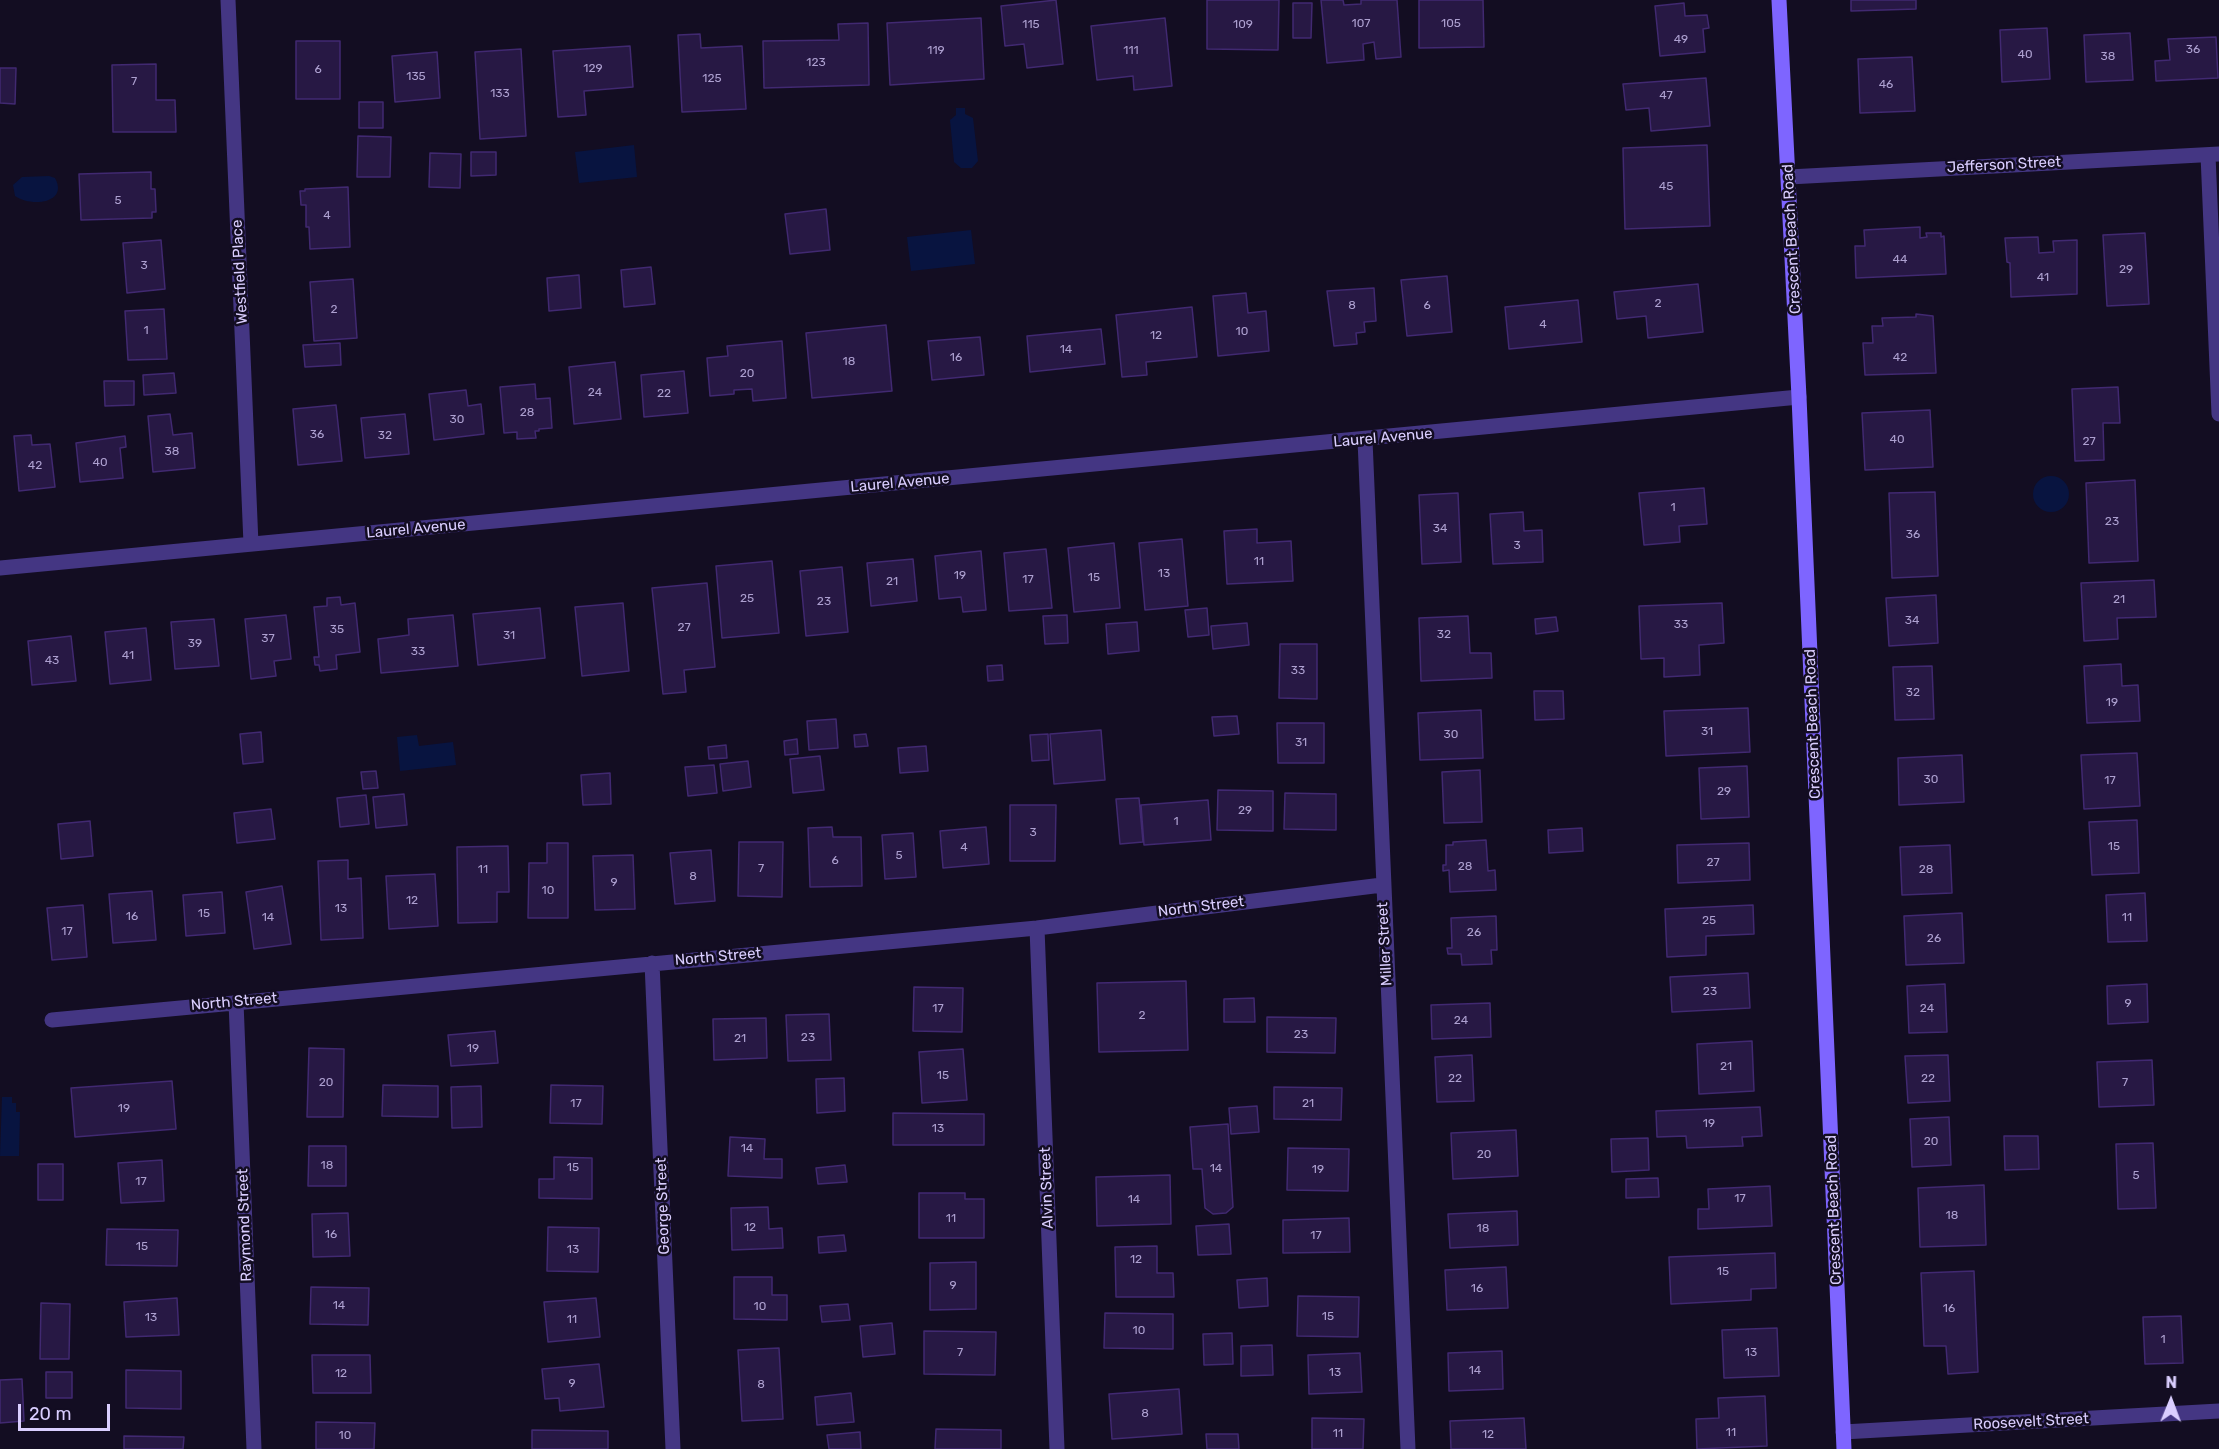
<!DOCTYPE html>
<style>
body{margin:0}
#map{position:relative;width:2219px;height:1449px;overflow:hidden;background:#130d22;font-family:Rubik,sans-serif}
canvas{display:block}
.north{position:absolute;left:2141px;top:1371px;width:60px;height:60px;-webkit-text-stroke:4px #130d22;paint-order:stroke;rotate:1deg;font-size:16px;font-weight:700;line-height:24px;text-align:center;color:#daceff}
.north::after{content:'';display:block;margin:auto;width:21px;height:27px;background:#daceff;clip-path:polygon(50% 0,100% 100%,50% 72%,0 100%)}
.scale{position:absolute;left:18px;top:1404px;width:92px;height:27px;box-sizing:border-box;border:3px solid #daceff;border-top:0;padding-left:8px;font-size:18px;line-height:21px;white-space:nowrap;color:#daceff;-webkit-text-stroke:4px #130d22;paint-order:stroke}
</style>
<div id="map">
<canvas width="2219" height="1449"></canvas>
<div class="north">N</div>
<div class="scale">20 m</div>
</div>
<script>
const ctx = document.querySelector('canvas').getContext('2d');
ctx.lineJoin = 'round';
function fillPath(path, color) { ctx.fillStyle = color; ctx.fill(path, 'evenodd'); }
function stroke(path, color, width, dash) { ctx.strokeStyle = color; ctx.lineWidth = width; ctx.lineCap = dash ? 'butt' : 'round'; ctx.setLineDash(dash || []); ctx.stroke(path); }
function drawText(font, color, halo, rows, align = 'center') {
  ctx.font = font + ' Rubik,sans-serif'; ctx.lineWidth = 5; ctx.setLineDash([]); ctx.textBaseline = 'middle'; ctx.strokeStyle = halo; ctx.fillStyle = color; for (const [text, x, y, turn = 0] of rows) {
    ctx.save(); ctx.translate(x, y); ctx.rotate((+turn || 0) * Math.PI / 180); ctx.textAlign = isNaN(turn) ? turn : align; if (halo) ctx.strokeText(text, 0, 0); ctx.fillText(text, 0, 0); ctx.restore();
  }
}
fillPath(new Path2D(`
 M956,108H965V114L973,118L978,161L972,168H961L954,162L950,120L956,115Z
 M634,145L637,177L579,183L575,152Z
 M49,176L55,178C69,204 30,207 15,196L13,185L22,177Z
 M971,230L975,264L911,271L907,237Z
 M2033 494a18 18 0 1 1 36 0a18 18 0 1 1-36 0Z
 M417,735L419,746L453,742L456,765L400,771L397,737Z
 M2,1097H12V1103H16V1112H20L19,1156H0Z`), '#081440');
const building = new Path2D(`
 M1056,0L1063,64L1027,68L1024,44L1005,46L1001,6Z
 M1207,0H1279L1278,50L1207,49Z
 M1321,0H1343L1344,5L1361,4V0H1397L1401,57L1376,59L1374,42L1363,44L1364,60L1327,63Z
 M1419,0H1483L1484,47L1419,48Z
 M1851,0H1916V9L1851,11Z
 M1293,3H1312L1311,38H1293Z
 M1684,3L1685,16L1707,15L1709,28L1703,29L1705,52L1660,56L1655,6Z
 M981,18L984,79L890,85L887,23Z
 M1165,18L1172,86L1134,90L1133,76L1097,80L1091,26Z
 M868,23L869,85L764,88L763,41L839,40L838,24Z
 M2047,28L2050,79L2002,82L2000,30Z
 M2130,33L2133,80L2086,82L2084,35Z
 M700,34L701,48L742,46L746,109L682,112L678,35Z
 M2216,37L2218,78L2156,81L2155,61L2170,60L2168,39Z
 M296,41H340V99H296Z
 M630,46L633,87L584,91L586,115L558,117L553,51Z
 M521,49L526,136L480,139L475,52Z
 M437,52L440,98L395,102L392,56Z
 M1912,57L1915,111L1860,113L1858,59Z
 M156,64V100H175L176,132H113L112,65Z
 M0,68H16L15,104L0,103Z
 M1706,78L1710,126L1651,131L1649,108L1626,110L1623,84Z
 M359,102H383V128H359Z
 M358,136L391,137L390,177H357Z
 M1707,145L1710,226L1625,229L1623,148Z
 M471,152H496V175L471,176Z
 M430,153L461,154L460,188L429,187Z
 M151,172V189H155L156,212H152V218L81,220L79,174Z
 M348,187L350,247L310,249L309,227H306V205H301L300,191H305V189Z
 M826,209L830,250L790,254L785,214Z
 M1920,227V238L1927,237L1926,233H1941V237L1944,236L1946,274L1856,278L1855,246H1865L1864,230Z
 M2145,233L2149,304L2107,306L2103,235Z
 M2038,237L2039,253L2054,252L2053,241L2077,240V294L2011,297L2010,263L2007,262L2005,238Z
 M161,240L165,289L127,293L123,243Z
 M651,267L655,304L624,307L621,270Z
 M579,275L581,308L549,311L547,278Z
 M1447,276L1452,332L1407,336L1401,280Z
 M353,279L357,338L314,341L310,282Z
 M1698,284L1703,332L1648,338L1646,316L1617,319L1614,292Z
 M1374,288L1376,321L1364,322L1365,332L1356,333L1357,344L1334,346L1327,291Z
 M1246,293L1248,313L1266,311L1269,351L1218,356L1213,296Z
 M1578,300L1582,342L1509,349L1505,307Z
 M1192,307L1197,357L1146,362L1147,375L1122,377L1116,315Z
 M164,309L167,359L128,360L125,311Z
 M1916,314L1933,316L1936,373L1865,375L1863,343H1873L1872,326H1883L1882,318L1916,317Z
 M886,325L892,391L812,398L806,333Z
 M1101,329L1105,364L1030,372L1027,336Z
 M980,337L984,375L932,380L928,341Z
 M782,341L786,398L753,401L752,389L734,390V394L710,396L707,358L728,356L727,346Z
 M340,343L341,365L305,367L303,345Z
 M615,362L621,419L574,424L569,367Z
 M684,371L688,413L644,417L641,375Z
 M174,373L176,393L144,395L143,375Z
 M104,381H134V405L105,406Z
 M535,384L536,399L550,398L552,428L539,429V431H535L536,438L517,439V432L504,433L500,387Z
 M2118,387L2120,423H2103L2104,460L2075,461L2072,389Z
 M466,390L468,406L481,404L484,434L434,440L429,394Z
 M336,405L342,461L298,465L293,409Z
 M1930,410L1933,467L1865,470L1862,413Z
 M170,414L173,435L192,433L195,468L153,472L148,416Z
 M405,414L409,454L365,458L361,418Z
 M31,435L32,445L50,444L55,487L19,491L14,436Z
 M125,436L126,447L120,448L123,478L80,482L76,443Z
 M2135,480L2138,561L2089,563L2086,483Z
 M1704,488L1707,524L1679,526L1680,542L1644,545L1639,493Z
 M1935,492L1938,576L1892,578L1889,493Z
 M1458,493L1461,562L1422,564L1419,495Z
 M1523,512L1524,531L1542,530L1543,562L1493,564L1490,514Z
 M1257,529V543L1291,541L1293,581L1227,584L1224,531Z
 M1182,539L1188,606L1145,610L1139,543Z
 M1114,543L1120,608L1074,612L1068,548Z
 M1046,549L1052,608L1009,611L1004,553Z
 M981,551L986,610L963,612L961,597L939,599L935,556Z
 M913,559L917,601L871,606L867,563Z
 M772,561L779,633L722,638L716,566Z
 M842,567L848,632L806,636L800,571Z
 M2154,580L2156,617L2117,618L2118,639L2084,641L2081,583Z
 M707,583L715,667L684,670L686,692L663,694L652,588Z
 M1936,595L1938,643L1889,646L1886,598Z
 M340,597L341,605L355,603L360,652L336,655L337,669L320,671L319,665H315L314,657H319L314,607L327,606V598Z
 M623,603L629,671L582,676L575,607Z
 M1722,603L1724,643L1699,645L1700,675L1664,677V658L1641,659L1639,606Z
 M540,608L545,658L478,665L473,614Z
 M1207,608L1209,635L1188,637L1185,610Z
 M286,615L291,659L274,661L276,676L251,679L245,619Z
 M453,615L458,666L381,673L378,639L409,635L408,619Z
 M1067,615L1068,643L1045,644L1043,616Z
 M1468,616L1470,653H1491L1492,678L1421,681L1419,618Z
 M1556,617L1558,631L1536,634L1535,619Z
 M214,619L219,666L175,669L171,622Z
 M1137,622L1139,651L1108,654L1106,624Z
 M1247,623L1249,645L1213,649L1211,626Z
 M146,628L151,680L110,684L105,632Z
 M71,636L76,681L32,685L28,641Z
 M1280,644H1317V699L1279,698Z
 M2121,664L2122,686L2138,685L2140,721L2087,723L2084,666Z
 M1002,665L1003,680L988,681L987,666Z
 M1932,666L1934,719L1895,720L1893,667Z
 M1534,691H1563L1564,719L1535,720Z
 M1748,708L1750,752L1666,756L1664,711Z
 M1481,710L1483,758L1420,760L1418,713Z
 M1237,716L1239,734L1214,736L1212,717Z
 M836,719L838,748L809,750L807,721Z
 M1277,723H1324V763H1278Z
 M1101,730L1105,780L1054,784L1050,734Z
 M261,732L263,762L243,764L240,734Z
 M866,734L868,746L855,747L854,735Z
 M1048,734L1049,760L1032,761L1030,735Z
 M797,739L798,754L785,755L784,741Z
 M726,745L727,758L709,759L708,747Z
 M926,746L928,771L900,773L898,748Z
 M2137,753L2140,806L2084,809L2081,755Z
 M1962,755L1964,802L1899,805L1898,758Z
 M820,756L824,790L793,793L790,759Z
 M748,761L751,787L723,791L720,764Z
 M714,765L717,793L688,796L685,767Z
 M1747,766L1749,817L1701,819L1699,768Z
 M1480,770L1482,822L1444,823L1442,772Z
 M376,771L378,788L363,789L361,772Z
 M610,773L611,804L583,805L581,775Z
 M1218,790L1273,791V831L1217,830Z
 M1285,793L1336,794V830L1284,829Z
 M404,794L407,825L376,828L373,797Z
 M366,795L369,824L340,827L337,798Z
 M1139,798L1143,842L1120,844L1116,799Z
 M1208,800L1211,840L1144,845L1141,805Z
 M1010,805H1056L1055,861H1010Z
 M271,809L275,839L237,843L234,813Z
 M2137,820L2139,873L2092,875L2089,822Z
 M90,821L93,856L61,859L58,824Z
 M832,827L833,837H861L862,886L810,887L808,828Z
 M986,827L989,864L943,868L940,831Z
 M1582,828L1583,851L1549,853L1548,830Z
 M913,833L916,877L885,879L882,835Z
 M1486,840L1488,871L1495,870L1496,890L1450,892L1449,870L1443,871V865H1446V845H1453V842Z
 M739,842H783L782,897L738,896Z
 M547,843H568V918H528L529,863H547Z
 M1749,843L1750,880L1678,883L1677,845Z
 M1950,845L1952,893L1902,895L1900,847Z
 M508,846L509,892H497V922L458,923L457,847Z
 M711,850L715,901L675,904L670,853Z
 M633,855L635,909L595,910L593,856Z
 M348,860V879L361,878L363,938L321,940L318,861Z
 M435,874L438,926L389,929L386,876Z
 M282,886L291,944L254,949L246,892Z
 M152,891L156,940L113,943L109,894Z
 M222,892L225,933L186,936L183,895Z
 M2145,893L2147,941L2108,942L2106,895Z
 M83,905L87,957L52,960L47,908Z
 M1753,905L1754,934L1706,936V955L1667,957L1665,909Z
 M1962,913L1964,963L1906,965L1904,916Z
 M1496,916L1497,950H1491L1492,964L1462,965L1461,954H1448L1447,948H1452L1451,918Z
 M1748,973L1750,1008L1672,1012L1670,977Z
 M1186,981L1188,1050L1099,1052L1097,983Z
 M1945,984L1947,1032L1909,1033L1907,986Z
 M2147,984L2148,1022L2108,1024L2107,986Z
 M914,987L963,988L962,1032L913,1031Z
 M1254,998L1255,1022H1224V999Z
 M1490,1003L1491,1037L1432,1039L1431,1005Z
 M829,1014L831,1060L788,1061L786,1015Z
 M1267,1017L1336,1018L1335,1053L1267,1052Z
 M766,1018L767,1058L714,1060L713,1019Z
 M495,1031L498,1063L451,1066L448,1035Z
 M1752,1041L1754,1091L1699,1094L1697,1044Z
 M309,1048L344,1049L343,1117H307Z
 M963,1049L967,1100L922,1103L919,1052Z
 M1472,1055L1474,1101L1437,1102L1435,1057Z
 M1948,1055L1950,1101L1908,1103L1905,1056Z
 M2152,1060L2154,1105L2099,1107L2097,1062Z
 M844,1078L845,1111L817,1113L816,1079Z
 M172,1081L176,1129L75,1137L71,1088Z
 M383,1085L438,1086V1117L382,1116Z
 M551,1085L603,1086L602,1124L550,1123Z
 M481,1086L482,1127L452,1128L451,1087Z
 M1274,1087L1342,1088L1341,1120L1274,1119Z
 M1257,1106L1259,1132L1231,1134L1229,1108Z
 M1760,1107L1762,1136L1742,1137L1743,1146L1687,1148L1686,1136L1657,1137L1656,1111Z
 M893,1113L984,1114V1145H893Z
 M1949,1117L1951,1165L1912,1167L1910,1119Z
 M1228,1124L1233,1207L1226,1213L1213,1214L1205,1208L1202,1169H1193L1190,1127Z
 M1516,1130L1518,1176L1453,1179L1451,1133Z
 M2004,1136H2038L2039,1169L2005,1170Z
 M730,1137L765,1139L764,1159H782V1178L728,1176Z
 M1648,1138L1649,1170L1612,1172L1611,1139Z
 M2153,1143L2156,1208L2118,1209L2116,1144Z
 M309,1146H346V1186H308Z
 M1288,1148L1349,1149L1348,1191L1287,1190Z
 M554,1157L592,1158V1199L539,1198V1179H554Z
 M162,1160L164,1201L121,1203L118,1163Z
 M38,1164H63V1200H38Z
 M845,1165L847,1182L818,1184L816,1168Z
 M1170,1175L1171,1224L1097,1226L1096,1177Z
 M1658,1178L1659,1197L1626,1198V1179Z
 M1984,1185L1986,1245L1920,1247L1918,1188Z
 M1770,1186L1772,1226L1698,1229V1209H1709L1708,1189Z
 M919,1193H965V1199H984V1238H919Z
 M768,1207L769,1229L782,1228L783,1248L732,1250L731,1208Z
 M1517,1211L1518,1245L1450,1248L1448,1214Z
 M348,1213L350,1256L313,1257L312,1214Z
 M1349,1218L1350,1252L1283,1253V1220Z
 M1229,1224L1231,1254L1198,1255L1196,1226Z
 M548,1227L599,1228L598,1272L547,1271Z
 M107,1229L178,1230L177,1266L106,1265Z
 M844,1235L846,1251L819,1253L818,1237Z
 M1157,1246V1273H1173L1174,1297H1116L1115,1247Z
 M1775,1253L1776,1288L1751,1289V1300L1671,1304L1669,1257Z
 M976,1262V1309L930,1310V1263Z
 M1506,1267L1508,1308L1447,1310L1445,1270Z
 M1974,1271L1978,1372L1948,1374L1946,1346H1924L1921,1273Z
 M734,1277H772V1295H787V1320L734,1319Z
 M1267,1278L1268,1306L1239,1308L1237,1280Z
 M311,1287L369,1288L368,1325L310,1324Z
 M1298,1296L1359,1297L1358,1337L1297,1336Z
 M177,1298L179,1335L126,1337L124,1302Z
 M596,1298L600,1337L548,1342L544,1302Z
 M41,1303L70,1304L69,1359H40Z
 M848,1304L850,1320L822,1322L820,1306Z
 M1105,1313L1173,1314V1349L1104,1348Z
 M2181,1316L2183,1363L2145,1364L2143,1317Z
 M892,1323L895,1354L863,1357L860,1326Z
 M1777,1328L1779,1376L1724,1378L1722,1330Z
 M924,1331L996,1332L995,1375L924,1374Z
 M1232,1333L1233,1364L1204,1365L1203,1334Z
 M1272,1345L1273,1375L1241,1376V1346Z
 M779,1348L783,1419L742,1421L738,1350Z
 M1502,1351L1503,1389L1449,1391L1448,1353Z
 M1360,1353L1362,1392L1309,1394L1308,1355Z
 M312,1355H370L371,1393H313Z
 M599,1364L604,1407L560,1411L559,1398L545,1399L542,1369Z
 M126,1370L181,1371V1409L126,1408Z
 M46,1372H72V1398H46Z
 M22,1379L24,1421L0,1423V1380Z
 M1179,1389L1182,1434L1112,1439L1109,1394Z
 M851,1393L854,1422L817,1425L815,1397Z
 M1765,1396L1767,1446L1697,1449L1696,1419L1719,1418L1718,1398Z
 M1312,1418L1364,1419L1363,1449H1312Z
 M1524,1418L1526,1449H1451L1450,1421Z
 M316,1422L375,1423L374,1449H316Z
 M936,1429L1001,1430V1449H935Z
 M532,1430L608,1431V1449H532Z
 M860,1432L861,1449H829L827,1435Z
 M1206,1434H1238L1239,1449H1207Z
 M124,1436L184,1437L183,1449H124Z`);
fillPath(building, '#271844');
stroke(building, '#412971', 1.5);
stroke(new Path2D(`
 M228,0L251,544
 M2208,155L2219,414
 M1789,177L2219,154
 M1365,440L1408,1449
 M0,568L1799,397
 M1037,928L1057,1449
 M652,963L673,1449
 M236,1002L254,1449
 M52,1020L1037,928L1382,885
 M1843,1432L2219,1411`), '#443683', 15);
stroke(new Path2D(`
 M1779,0L1799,397L1844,1449`), '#7e65ff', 15);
drawText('12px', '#ada0d0', null, [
 ["107",1361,24],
 ["105",1451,24],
 ["115",1031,25],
 ["109",1243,25],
 ["49",1681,40],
 ["36",2193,50],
 ["119",936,51],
 ["111",1131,51],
 ["40",2025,55],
 ["38",2108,57],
 ["123",816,63],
 ["129",593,69],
 ["6",318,70],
 ["135",416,77],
 ["125",712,79],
 ["7",134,82],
 ["46",1886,85],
 ["133",500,94],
 ["47",1666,96],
 ["45",1666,187],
 ["5",118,201],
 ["4",327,216],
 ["44",1900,260],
 ["3",144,266],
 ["29",2126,270],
 ["41",2043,278],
 ["2",1658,304],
 ["8",1352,306],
 ["6",1427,306],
 ["2",334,310],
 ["4",1543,325],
 ["1",146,331],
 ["10",1242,332],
 ["12",1156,336],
 ["14",1066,350],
 ["16",956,358],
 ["42",1900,358],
 ["18",849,362],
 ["20",747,374],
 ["24",595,393],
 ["22",664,394],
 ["28",527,413],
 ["30",457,420],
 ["36",317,435],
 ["32",385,436],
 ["40",1897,440],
 ["27",2089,442],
 ["38",172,452],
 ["40",100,463],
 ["42",35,466],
 ["1",1673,508],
 ["23",2112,522],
 ["34",1440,529],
 ["36",1913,535],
 ["3",1517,546],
 ["11",1259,562],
 ["13",1164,574],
 ["19",960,576],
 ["15",1094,578],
 ["17",1028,580],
 ["21",892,582],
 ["25",747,599],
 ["21",2119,600],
 ["23",824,602],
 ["34",1912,621],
 ["33",1681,625],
 ["27",684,628],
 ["35",337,630],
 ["32",1444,635],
 ["31",509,636],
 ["37",268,639],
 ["39",195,644],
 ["33",418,652],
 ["41",128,656],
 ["43",52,661],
 ["33",1298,671],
 ["32",1913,693],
 ["19",2112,703],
 ["31",1707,732],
 ["30",1451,735],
 ["31",1301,743],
 ["30",1931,780],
 ["17",2110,781],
 ["29",1724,792],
 ["29",1245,811],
 ["1",1176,822],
 ["3",1033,833],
 ["15",2114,847],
 ["4",964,848],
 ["5",899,856],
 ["6",835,861],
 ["27",1713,863],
 ["28",1465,867],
 ["7",761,869],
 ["11",483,870],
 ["28",1926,870],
 ["8",693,877],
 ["9",614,883],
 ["10",548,891],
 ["12",412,901],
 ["13",341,909],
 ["15",204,914],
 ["16",132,917],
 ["14",268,918],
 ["11",2127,918],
 ["25",1709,921],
 ["17",67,932],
 ["26",1474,933],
 ["26",1934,939],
 ["23",1710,992],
 ["9",2128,1004],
 ["17",938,1009],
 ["24",1927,1009],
 ["2",1142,1016],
 ["24",1461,1021],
 ["23",1301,1035],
 ["23",808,1038],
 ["21",740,1039],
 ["19",473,1049],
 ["21",1726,1067],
 ["15",943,1076],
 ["22",1455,1079],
 ["22",1928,1079],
 ["20",326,1083],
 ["7",2125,1083],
 ["17",576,1104],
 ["21",1308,1104],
 ["19",124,1109],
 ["19",1709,1124],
 ["13",938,1129],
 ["20",1931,1142],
 ["14",747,1149],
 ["20",1484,1155],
 ["18",327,1166],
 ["15",573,1168],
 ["14",1216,1169],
 ["19",1318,1170],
 ["5",2136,1176],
 ["17",141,1182],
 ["17",1740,1199],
 ["14",1134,1200],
 ["18",1952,1216],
 ["11",951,1219],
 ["12",750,1228],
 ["18",1483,1229],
 ["16",331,1235],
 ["17",1316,1236],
 ["15",142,1247],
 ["13",573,1250],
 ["12",1136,1260],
 ["15",1723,1272],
 ["9",953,1286],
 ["16",1477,1289],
 ["14",339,1306],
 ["10",760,1307],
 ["16",1949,1309],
 ["15",1328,1317],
 ["13",151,1318],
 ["11",572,1320],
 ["10",1139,1331],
 ["1",2163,1340],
 ["7",960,1353],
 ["13",1751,1353],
 ["14",1475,1371],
 ["13",1335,1373],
 ["12",341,1374],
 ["9",572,1384],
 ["8",761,1385],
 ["8",1145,1414],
 ["11",1731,1433],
 ["11",1338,1434],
 ["12",1488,1435],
 ["10",345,1436]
]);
drawText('15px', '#daceff', '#130d22', [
 ["Jefferson Street",2004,165,-3],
 ["Crescent Beach Road",1792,239,-93],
 ["Westfield Place",240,272,-93],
 ["Laurel Avenue",1383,438,-5],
 ["Laurel Avenue",900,483,-5],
 ["Laurel Avenue",416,529,-5],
 ["Crescent Beach Road",1813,724,-92],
 ["North Street",1201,907,-7],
 ["Miller Street",1385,944,-93],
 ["North Street",718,957,-5],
 ["North Street",234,1002,-5],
 ["Alvin Street",1047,1188,-92],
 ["George Street",663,1206,-92],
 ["Crescent Beach Road",1834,1210,-92],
 ["Raymond Street",245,1225,-92],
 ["Roosevelt Street",2031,1422,-3]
]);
</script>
